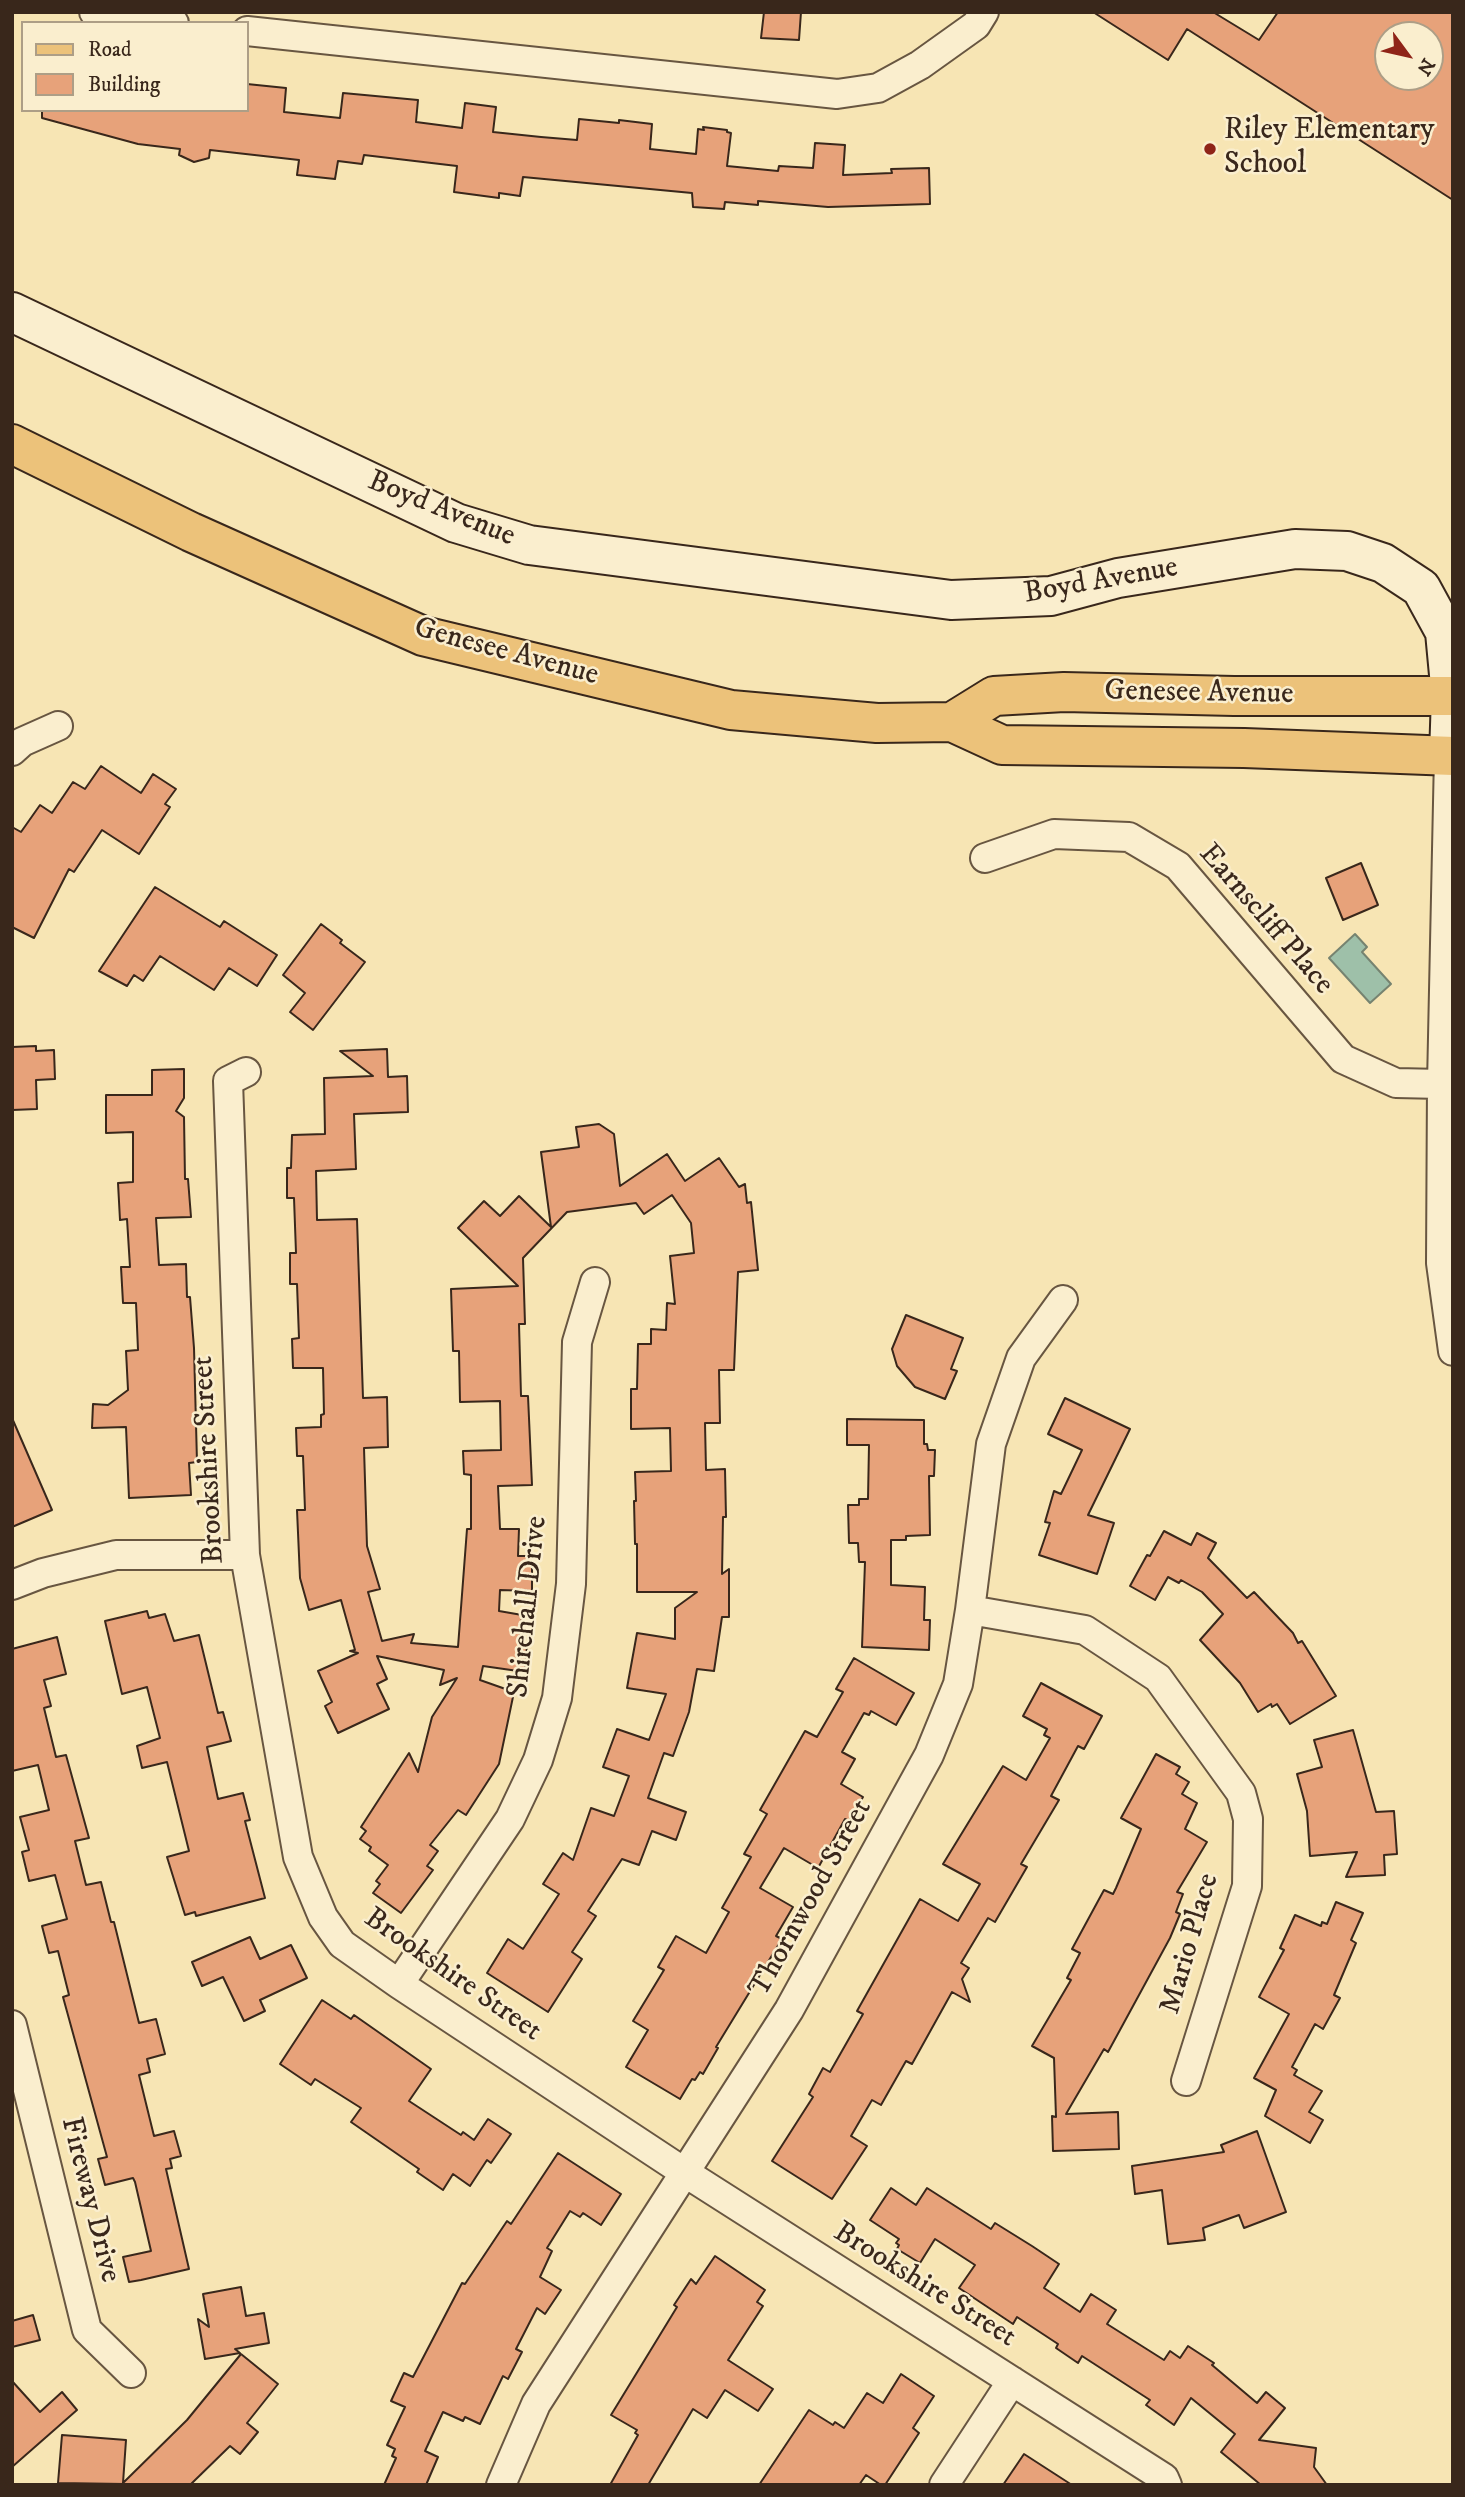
<!DOCTYPE html>
<style>
body{margin:0}
#map{position:relative;width:1465px;height:2497px;overflow:hidden;background:#f7e5b4;font-family:"IM FELL DW Pica",serif}
canvas{display:block}
.frame{position:absolute;inset:0;border:14px solid #39271b;pointer-events:none}
.legend{position:absolute;left:21px;top:21px;width:228px;height:91px;box-sizing:border-box;background:#faeece;border:2px solid #ad9e86;margin:0;padding:9px 12px;list-style:none;font-size:21px;color:#39271b}
.legend li{display:flex;align-items:center;gap:14px;height:35px}
.legend b{width:35px;border:2px solid #ad9e86}
.north{position:absolute;left:1374px;top:21px;width:70px;height:70px;box-sizing:border-box;background:#faeece;border:2px solid #ad9e86;border-radius:50%;rotate:123deg;font-size:19px;font-weight:700;line-height:28px;text-align:center;color:#39271b}
.north::after{content:'';display:block;margin:auto;width:24px;height:32px;background:#8f2418;clip-path:polygon(50% 0,100% 100%,50% 72%,0 100%)}
</style>
<div id="map">
<canvas width="1465" height="2497"></canvas>
<div class="frame"></div>
<ul class="legend">
<li><b style="height:9px;background:#ecc27a"></b>Road</li>
<li><b style="height:19px;background:#e7a27a"></b>Building</li>
</ul>
<div class="north">N</div>
</div>
<script>
const ctx = document.querySelector('canvas').getContext('2d');
ctx.lineJoin = 'round';
function fillPath(path, color) { ctx.fillStyle = color; ctx.fill(path, 'evenodd'); }
function stroke(path, color, width, dash) { ctx.strokeStyle = color; ctx.lineWidth = width; ctx.lineCap = dash ? 'butt' : 'round'; ctx.setLineDash(dash || []); ctx.stroke(path); }
function drawText(font, color, halo, rows, align = 'center') {
  ctx.font = font + ' "IM FELL DW Pica",serif'; ctx.lineWidth = 5; ctx.setLineDash([]); ctx.textBaseline = 'middle'; ctx.strokeStyle = halo; ctx.fillStyle = color; for (const [text, x, y, turn = 0] of rows) {
    ctx.save(); ctx.translate(x, y); ctx.rotate((+turn || 0) * Math.PI / 180); ctx.textAlign = isNaN(turn) ? turn : align; if (halo) ctx.strokeText(text, 0, 0); ctx.fillText(text, 0, 0); ctx.restore();
  }
}
const water = new Path2D(`
 M1355,934L1367,947L1362,952L1391,984L1370,1003L1329,958Z`);
fillPath(water, '#9ec0a9');
stroke(water, '#768370', 2);
const building = new Path2D(`
 M764,12H801L799,40L761,38Z
 M1093,12H1213L1259,40L1278,12H1453V200L1187,29L1168,60ZM1388,35H1430V77H1388Z
 M247,84L286,88L284,112L340,118L343,93L418,100L416,122L462,128L465,103L496,107L493,132L541,137L577,140L579,119L619,123V120L652,124L650,149L696,154L698,129L704,130L703,127L727,130V132L731,133L727,166L778,171L779,166L813,168L815,143L845,145L843,175L892,173L891,169L929,168L930,204L828,207L758,201V205L725,202L724,209L693,207L692,193L523,177L520,196L499,193V198L454,192L457,166L364,155L362,164L338,161L335,179L297,175L299,160L210,150L209,158L194,162L179,155L180,149L138,144L42,118V110H247Z
 M101,766L141,793L153,774L176,789L165,804L170,807L139,854L102,830L74,872L69,869L34,938L12,927V827L21,832L40,805L52,813L73,782L85,789Z
 M1361,863L1378,905L1343,920L1326,878Z
 M155,887L220,927L224,921L277,955L257,986L229,968L214,990L160,956L143,981L134,975L127,986L99,971Z
 M321,924L342,940L340,943L365,962L313,1030L290,1012L305,993L283,975Z
 M36,1046V1051L54,1050L55,1079L36,1080L37,1109L12,1110V1047Z
 M387,1049L388,1077L407,1076L408,1112L354,1114L356,1169L316,1171L317,1220L357,1219L363,1398L387,1397L388,1447L364,1448L367,1546L380,1589L368,1592L382,1641L414,1634L411,1643L458,1647L467,1529H471V1475L464,1474L463,1451L501,1450L500,1401L460,1402L459,1351H453L451,1289L518,1286L458,1228L484,1201L500,1216L519,1196L551,1227L541,1152L579,1147L576,1127L599,1124L614,1134L620,1186L667,1154L685,1181L719,1158L739,1187L745,1184L747,1203L751,1202L758,1270L738,1272L734,1370H719L720,1423H705L706,1470L725,1469L726,1517H723L722,1574L729,1569V1617H722L714,1671L697,1669L689,1712L673,1756L664,1753L648,1798L686,1812L676,1840L652,1831L639,1865L622,1859L588,1911L596,1916L572,1952L582,1959L548,2012L487,1973L508,1939L523,1949L559,1894L543,1884L563,1853L573,1860L591,1808L614,1816L629,1776L603,1767L617,1729L649,1740L666,1694L627,1688L637,1633L675,1639V1608L697,1592H637V1544H635L634,1501H636L635,1472L671,1471L670,1428L631,1429V1389H637L638,1344H651V1329L666,1330L667,1303L675,1304L670,1256L694,1253L691,1223L672,1195L644,1214L636,1203L567,1212L523,1258L525,1324H519L521,1396H528L532,1485L498,1486L500,1529H519L518,1556H532V1591L500,1590L499,1611L522,1615L520,1643H527L525,1672L483,1666L480,1680L514,1692L499,1764L466,1815L458,1810L430,1845L438,1851L427,1866L433,1870L401,1913L373,1893L380,1884L376,1881L388,1865L369,1851L371,1847L360,1839L366,1831L361,1827L409,1753L418,1772L432,1717L457,1678L440,1685L444,1670L377,1656L387,1679L377,1684L389,1709L338,1733L325,1706L332,1702L318,1671L358,1653L350,1651L355,1650L341,1600L309,1610L300,1578L297,1510H305L303,1456H297L296,1428L321,1427V1415L324,1414L323,1368H293L292,1339L299,1338L297,1284H290V1253H296L294,1198H287V1168H291L292,1135L325,1134L324,1078L373,1076L340,1051Z
 M184,1069V1098L176,1111L184,1117L185,1179H188L191,1217L156,1218L159,1265L186,1264L187,1297H190L194,1348L197,1462L189,1463L191,1495L129,1498L126,1427L92,1428L93,1404L108,1405L128,1390L126,1351L138,1350L136,1303H123L121,1267H130L127,1219L120,1220L118,1183L133,1182V1132L106,1133V1095H152V1070Z
 M906,1315L963,1338L951,1369L957,1371L945,1399L915,1387L897,1366L892,1349Z
 M1065,1398L1130,1429L1088,1515L1114,1523L1097,1574L1039,1555L1050,1523L1045,1522L1054,1491L1061,1494L1082,1450L1048,1434Z
 M12,1418L52,1510L12,1527Z
 M847,1419L924,1420V1444H927L928,1450H935L934,1476H929L930,1535L906,1536V1540H891V1585L925,1587L924,1620H930L929,1650L862,1647L865,1562H859L858,1543H849L848,1505H859V1499H868L869,1445H847Z
 M1164,1531L1191,1545L1197,1533L1216,1543L1208,1558L1247,1598L1254,1592L1293,1633L1298,1643L1302,1641L1336,1696L1290,1724L1277,1704L1272,1707L1271,1704L1258,1712L1240,1683L1200,1640L1223,1614L1202,1592L1181,1580L1179,1583L1168,1577L1155,1600L1130,1586L1147,1555L1150,1556Z
 M147,1611L149,1618L165,1614L174,1641L199,1635L218,1713L223,1712L231,1741L207,1747L218,1799L243,1793L250,1820L245,1821L265,1898L196,1916L195,1912L185,1915L167,1857L189,1851L167,1762L142,1768L137,1746L160,1738L147,1687L122,1694L105,1621Z
 M57,1637L66,1674L44,1680L51,1706L44,1708L56,1757L66,1755L89,1838L75,1841L86,1885L101,1882L111,1922H114L139,2023L156,2019L165,2054L147,2059L150,2072L139,2075L154,2136L174,2131L181,2156L170,2159L172,2168L166,2169L189,2269L141,2280L129,2282L123,2257L151,2251L135,2182L133,2178L105,2185L98,2159L107,2157L63,1997L69,1995L58,1951L49,1953L42,1926L67,1919L55,1875L29,1881L22,1852L29,1850L20,1817L49,1810L38,1765L12,1771V1649Z
 M854,1658L914,1693L896,1725L871,1711L869,1715L864,1713L842,1752L855,1759L841,1784L863,1797L849,1821L845,1819L818,1868L784,1848L760,1888L793,1907L776,1936L782,1939L716,2047L718,2048L703,2074L700,2072L695,2080L692,2079L680,2099L626,2067L648,2030L633,2021L664,1970L658,1967L676,1936L706,1953L729,1912L722,1908L751,1857L744,1854L767,1814L760,1810L805,1731L817,1737L843,1692L836,1689Z
 M1041,1683L1102,1716L1084,1749L1078,1746L1051,1796L1059,1800L1021,1864L1027,1867L995,1922L988,1918L961,1963L969,1968L962,1979L970,2002L952,1992L912,2064L906,2061L881,2105L872,2100L851,2136L867,2146L832,2199L772,2161L813,2097L809,2094L823,2068L830,2072L863,2014L857,2011L920,1899L958,1921L980,1884L943,1864L1003,1766L1026,1780L1050,1738L1044,1735L1047,1729L1023,1716Z
 M1353,1730L1376,1812L1394,1811L1397,1854L1384,1855L1385,1875L1346,1877L1357,1852L1310,1856L1307,1811L1297,1774L1322,1767L1314,1740Z
 M1156,1754L1180,1767L1176,1774L1189,1782L1182,1794L1197,1803L1185,1829L1207,1842L1177,1892L1183,1894L1176,1912L1180,1914L1170,1938L1108,2052L1104,2049L1066,2114L1118,2112L1119,2149L1053,2151L1052,2116L1056,2117L1054,2058L1032,2046L1071,1980L1067,1978L1080,1953L1072,1949L1104,1890L1113,1894L1116,1888L1141,1829L1121,1818Z
 M1336,1902L1363,1913L1351,1940L1356,1943L1334,1995L1340,1998L1323,2029L1315,2024L1292,2067L1297,2070L1294,2075L1322,2091L1309,2112L1323,2120L1310,2143L1265,2116L1276,2090L1254,2078L1289,2014L1259,1997L1284,1950L1280,1948L1295,1915L1321,1926L1322,1922L1327,1924Z
 M250,1937L260,1959L291,1945L307,1978L260,2000L265,2011L244,2021L223,1977L202,1986L192,1962Z
 M322,2000L351,2019L354,2015L431,2069L409,2101L461,2135L463,2132L474,2140L488,2119L511,2134L491,2163L487,2160L470,2186L453,2174L443,2190L417,2172L419,2169L351,2122L361,2108L315,2079L311,2085L280,2064Z
 M1257,2131L1286,2212L1244,2228L1239,2215L1203,2228L1205,2240L1168,2244L1162,2190L1135,2194L1132,2166L1224,2152L1221,2145Z
 M558,2153L621,2194L601,2225L583,2213L580,2217L570,2211L547,2248L552,2251L540,2277L561,2290L545,2314L537,2308L516,2349L522,2352L508,2379L503,2376L480,2424L465,2417L463,2421L443,2412L425,2451L438,2457L426,2485H384L396,2458L392,2456L395,2449L387,2445L405,2407L391,2401L404,2373L413,2377L462,2283L465,2284L507,2221L511,2224Z
 M891,2188L916,2205L927,2188L991,2229L995,2223L1032,2246L1059,2264L1044,2288L1080,2312L1091,2294L1116,2310L1107,2324L1164,2360L1170,2351L1180,2358L1188,2346L1214,2363L1212,2365L1257,2403L1266,2392L1285,2408L1259,2440L1316,2448L1314,2467L1327,2485H1261L1221,2452L1235,2434L1191,2398L1174,2425L1146,2405L1150,2400L1082,2356L1078,2363L1056,2348L1058,2344L1017,2317L1013,2324L959,2288L975,2265L935,2239L920,2263L897,2249L899,2245L896,2243L899,2239L870,2220Z
 M715,2256L765,2290L757,2302L763,2306L728,2360L773,2389L758,2411L725,2390L707,2418L693,2409L648,2485H610L638,2435L635,2433L637,2430L611,2415L677,2307L674,2305L691,2279L696,2284Z
 M241,2287L246,2316L264,2313L269,2343L235,2349L240,2353L205,2359L198,2319L209,2327L203,2294Z
 M33,2315L40,2340L12,2347V2321Z
 M241,2354L278,2384L247,2423L258,2432L240,2454L230,2446L190,2485L58,2483L62,2435L126,2440L123,2483L187,2420Z
 M901,2374L934,2396L913,2428L919,2433L885,2485H881L866,2475L859,2485H759L809,2410L833,2425L835,2422L844,2428L867,2393L883,2403Z
 M12,2381L40,2412L62,2392L77,2410L12,2467Z
 M1024,2454L1072,2485H1003Z`);
fillPath(building, '#e7a27a');
stroke(building, '#39271b', 2);
const street = new Path2D(`
 M94,12L174,23
 M247,31L837,94L878,88L920,65L976,25L984,12
 M12,751L22,742L58,726
 M1449,756L1442,1084L1441,1263L1453,1351
 M985,858L1054,834L1129,837L1178,866L1343,1059L1396,1083L1442,1084
 M246,1072L228,1081L245,1555L298,1857L323,1917L342,1944L399,1984L684,2172L1164,2478L1167,2485
 M12,1585L43,1573L116,1555H245
 M970,1610L1085,1630L1158,1678L1241,1793L1248,1819L1247,1886L1186,2081
 M399,1984L510,1819L538,1760L557,1698L571,1584L577,1342L595,1282
 M12,2025L87,2330L131,2373
 M501,2485L536,2404L789,2010L929,1755L958,1684L970,1610L991,1444L1021,1358L1063,1300
 M944,2485L1012,2381`);
const secondary = new Path2D(`
 M12,312L456,523L529,545L951,600L1051,596L1118,578L1295,549L1347,551L1383,563L1421,588L1445,632L1451,696L1449,756`);
const primary = new Path2D(`
 M12,444L191,532L423,636L731,710L877,723L952,722L1002,745L1244,748L1453,756
 M952,722L994,696L1064,692L1234,696H1453`);
stroke(street, '#685641', 32);
stroke(secondary, '#39271b', 42);
stroke(primary, '#39271b', 42);
stroke(street, '#faeece', 28);
stroke(secondary, '#faeece', 38);
stroke(primary, '#ecc27a', 38);
for (const [x, y, r, color] of [
 [1210,149,7,"#8f2418"]
]) { const dot = new Path2D(); dot.arc(x, y, r, 0, 2 * Math.PI); ctx.fillStyle = color; ctx.fill(dot); stroke(dot, '#faeece', 2.5); }
drawText('30px', '#39271b', '#faeece', [
 ["Riley Elementary",1224,132],
 ["School",1224,166]
], 'left');
drawText('30px', '#39271b', '#faeece', [
 ["Boyd Avenue",441,510,22],
 ["Boyd Avenue",1101,582,-10],
 ["Genesee Avenue",506,653,15],
 ["Genesee Avenue",1199,694,1],
 ["Earnscliff Place",1265,920,49],
 ["Brookshire Street",210,1460,-93],
 ["Shirehall Drive",529,1607,-84],
 ["Thornwood Street",812,1899,-61],
 ["Mario Place",1191,1944,-74],
 ["Brookshire Street",452,1976,35],
 ["Fireway Drive",89,2200,76],
 ["Brookshire Street",924,2286,32]
]);
</script>
